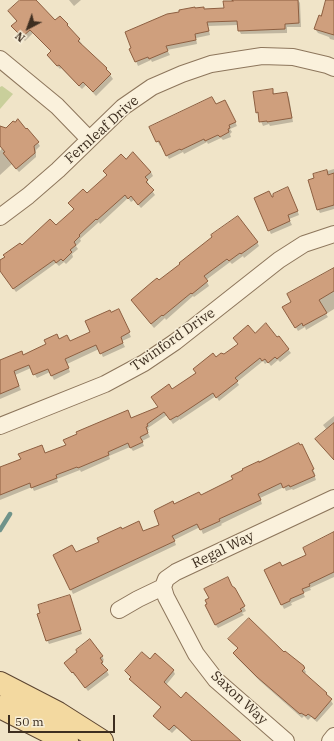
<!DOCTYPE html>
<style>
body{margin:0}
#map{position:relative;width:334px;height:741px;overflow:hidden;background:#f0e4c8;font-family:"IBM Plex Serif",serif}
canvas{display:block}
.north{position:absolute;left:8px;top:8px;width:40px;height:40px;-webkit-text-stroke:3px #f7eed8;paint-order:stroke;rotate:221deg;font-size:11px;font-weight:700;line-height:16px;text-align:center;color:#3d2e20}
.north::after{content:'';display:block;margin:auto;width:14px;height:18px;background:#3d2e20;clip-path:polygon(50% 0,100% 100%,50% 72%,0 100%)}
.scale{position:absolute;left:8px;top:715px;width:107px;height:18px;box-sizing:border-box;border:2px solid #3d2e20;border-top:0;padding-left:5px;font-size:12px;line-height:14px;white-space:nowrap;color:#3d2e20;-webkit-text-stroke:3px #f7eed8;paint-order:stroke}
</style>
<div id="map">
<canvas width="334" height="741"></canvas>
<div class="north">N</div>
<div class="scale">50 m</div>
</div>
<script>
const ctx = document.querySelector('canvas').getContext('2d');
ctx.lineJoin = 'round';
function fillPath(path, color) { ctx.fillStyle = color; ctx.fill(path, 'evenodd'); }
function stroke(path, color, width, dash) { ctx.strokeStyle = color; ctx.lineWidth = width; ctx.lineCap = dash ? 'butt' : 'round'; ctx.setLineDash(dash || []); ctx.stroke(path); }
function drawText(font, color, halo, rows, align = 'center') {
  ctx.font = font + ' "IBM Plex Serif",serif'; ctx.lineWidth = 3; ctx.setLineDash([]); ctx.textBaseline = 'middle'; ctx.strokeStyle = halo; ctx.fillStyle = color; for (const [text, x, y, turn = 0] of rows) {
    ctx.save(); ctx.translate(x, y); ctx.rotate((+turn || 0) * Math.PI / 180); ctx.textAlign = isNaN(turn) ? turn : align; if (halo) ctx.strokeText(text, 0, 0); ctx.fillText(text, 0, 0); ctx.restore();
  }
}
fillPath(new Path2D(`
 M2,86L13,94L0,109V87Z`), '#c9cf9b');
fillPath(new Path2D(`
 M21,0H35L55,22L67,25L69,29L79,40L82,44L81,45L106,69L113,79L96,96L86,85L82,89L61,68L60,69L51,59L48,56L52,52L33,33L25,41L15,30L17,22L9,11Z
 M69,0H81L74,6Z
 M234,0H298L300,3L301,27H287V33L241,34L239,30L238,25L208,26L210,35L196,38L197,44L167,50L170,55L152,62L151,60L138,66L131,49L204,10L225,9L234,2Z
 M334,4V40L330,39L329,37L318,33L315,29L321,17Z
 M272,90L275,95L286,93L289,97L293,122L270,126L269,124L263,126L257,112Z
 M216,105H227L237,126L230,129L232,132L230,134L231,137L223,140L221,138L208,144L207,142L184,154L183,152L169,159L161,145L160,146L150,127Z
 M0,131L38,143L40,146L36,150V157L19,172L12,164L0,175V151L2,148L0,146Z
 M126,160L151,172L153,176L147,181L149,184L148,185L155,195L141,208L134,200L131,202L128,198L100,224L99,222L80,239L81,241L76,246L78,249L72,254L73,257L66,264L64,262L59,266L56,263L16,292L0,270V262L22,247L56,227L74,210L69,203L87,194L107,176L104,171Z
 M334,169V209L320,213L318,209L315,179L314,175Z
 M290,192L299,215L289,219L292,225L271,234L269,230Z
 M257,242L259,246L244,258L243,256L232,264L230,262L206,280L209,286L194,297L193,296L166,320L165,318L154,328L134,304L159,281Z
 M334,270V309L326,314L328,317L306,330L305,327L298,331L284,307L292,302Z
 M111,314H120L131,337L122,341L125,347L103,357L99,349L67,364L70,372L54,380L50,372L37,378L31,368L15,375L21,390L0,399V361L21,352L24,356L59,340L70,342L91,332Z
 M254,334L277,339L279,338L291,353L280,362L278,360L271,366L268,362L265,364L263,361L237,382L239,385L219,401L216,396L180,420V419L173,424L167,415L148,428L149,430L147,431L150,437L142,441L144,446L133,451L130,447L109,456L110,459L81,472L80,470L57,479L58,482L34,491L32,487L0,500V468L45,454L159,407L172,390L216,359L224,355L238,345L234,338Z
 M334,416V460L319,443L327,430L323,425Z
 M304,449L315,474H314L316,480L293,490L292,489L286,491L284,487L260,498L262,504L221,524L222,525L203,534L200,527L174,540L176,545L73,594L54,555L76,554L100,542L121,530L143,532L160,525L174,505L200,496L234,480L259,463Z
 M334,533V577L310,588L311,590L303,593L305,597L291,603L292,605L284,609L265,570L282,567L307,555Z
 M232,587L234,588L246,611L242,613L244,615L218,628L215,624Z
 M71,600L82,634L49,644L47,640Z
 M230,639L284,653L303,667L306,672L304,675L326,693L333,704L317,722L311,717L308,720L304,716L302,718L260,681L236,657L234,653L239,649L232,643Z
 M102,656L104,660L102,662L109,675L88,691L76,675L75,676L68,667Z
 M150,661L173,670L175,674L166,685L181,699L239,741H191L177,728L172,733L157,720L155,716L162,708L133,683L131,679L132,678L128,675L126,672Z`), '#0003');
stroke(new Path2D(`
 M0,530L10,514`), '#6f938a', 4.5);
const building = new Path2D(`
 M20,0H36L55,20L60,16L68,24L67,25L80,39L78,41L107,68L106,69L111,74L93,92L83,82L79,86L59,65L57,66L47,55L51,51L30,30L22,37L11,26L17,21L8,11Z
 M232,0H298L299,23L285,24V29L238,31L237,21L207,22L209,31L195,34L196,40L166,46L168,51L149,59L148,57L135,62L129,49L131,48L125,32L167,14L179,12V10L195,7V8L204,7V9L224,8L223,1H233Z
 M326,0H334V35L314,29L319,15L321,16Z
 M273,89V94L287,92L292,118L267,122V121L259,122L258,112L256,113L253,92Z
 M212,97L216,104L225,100L236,122L229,125L230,128L228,129L229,132L220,137L218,135L205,141L204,139L181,150L180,149L166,156L159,141L156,142L149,127Z
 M18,119L26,129L27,128L39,142L34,146L35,153L16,169L3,153L5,152L0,146V126L6,128L13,121L15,122Z
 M133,152L151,172L145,177L148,180L146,182L154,190L138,205L131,196L128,199L125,195L97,220L96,219L79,235L80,236L74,242L76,245L70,250L72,252L63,261L61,259L56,263L54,260L13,289L0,271V260L5,257L3,255L20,243L22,245L50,219L56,225L74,209L68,203L83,189L87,193L107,175L103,171L121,154L126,159Z
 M327,170L328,175L334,173V205L317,210L308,180L314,178L313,174Z
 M288,187L298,211L288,215L290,221L268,231L254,198L269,191L272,197H273V194Z
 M238,216L258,242L241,254L240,253L229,261L227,259L204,276L208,281L192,294L191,293L163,316L162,315L151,324L131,300L152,282L157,278L159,280L180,264L179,263L212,237L211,235Z
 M334,268V291L319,300L327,313L303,326L302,323L295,328L282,307L291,302L287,294Z
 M119,309L130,332L121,337L123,343L100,354L96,345L65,359L69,368L51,376L48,369L33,375L29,365L14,371L19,386L0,394V360L22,351L23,355L46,344L44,340L57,334L59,339L67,335L70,341L90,332L85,321L110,310L111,312Z
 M266,323L277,337L279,336L289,349L277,359L275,357L268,363L265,359L262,361L260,358L235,378L238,381L216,398L213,393L177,417V416L170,420L164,412L147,424L148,426L146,427L148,433L140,437L143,442L130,448L128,443L108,452L109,455L78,468L77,467L56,475L57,478L31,488L30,483L0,495V467L21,459L18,454L42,445L45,453L66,445L63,440L77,434L76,432L128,410L131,418L158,407L151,397L169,384L172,389L196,373L193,369L213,353L216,357L221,353L224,354L238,344L233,338L248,325L255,333Z
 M334,423V460L315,439Z
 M299,443L300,445L302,444L314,469L312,470L315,476L290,487L289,485L283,488L281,483L258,494L261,500L219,519L220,521L200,530L197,524L172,536L175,541L70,590L53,555L72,545L76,552L99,542L97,538L121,527L122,529L139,521L143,531L159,525L154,511L155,510L173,501L174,504L199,492L201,495L233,479L231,476L243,470L242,469L259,461V462Z
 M334,532V572L309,584L310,586L302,589L304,593L290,599V601L281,605L264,570L280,562L282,566L306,555L303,548Z
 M228,577L232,586L235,588L245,606L240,609L242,611L215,625L205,605L207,604L205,600L209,598L204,589Z
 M70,595L81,630L46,641L37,614L40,613L38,605Z
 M249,618L284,652L285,651L304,666V667L305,668L302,671L327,693L326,694L332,699L315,719L308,714L306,716L301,713L300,714L257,677L233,653L238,648L228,639Z
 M90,639L103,656L100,658L103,662L101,663L108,670L85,688L73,672L72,673L64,663L77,652L76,650Z
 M142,652L150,659L155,653L174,670L164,682L181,698L186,692L241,741H192L174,725L169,730L153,716L161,707L129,679L131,677L125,671Z`);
fillPath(building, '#cf9f7d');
stroke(building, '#8d5f41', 1);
const street = new Path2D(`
 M0,59L57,106L89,139
 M0,217L28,196L58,170L123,107L152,87L182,74L211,64L236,60L262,56L293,57L327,65L334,68
 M0,426L105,384L144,363L175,342L279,260L304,244L334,234
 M163,587L166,597L196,654L216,680L286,741
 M119,610L138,599L163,587L166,579L176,572L334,498
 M330,741L334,736`);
const primary = new Path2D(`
 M0,683L58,713L102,741
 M0,707L67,741`);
stroke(street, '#8d765c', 18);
stroke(primary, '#5b4430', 24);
stroke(street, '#faf1dc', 16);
stroke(primary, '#f3d9a0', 22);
drawText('14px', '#3d2e20', '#f7eed8', [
 ["Fernleaf Drive",102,130,-42],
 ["Twinford Drive",173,340,-35],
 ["Regal Way",223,550,-26],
 ["Saxon Way",239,698,43]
]);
</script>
